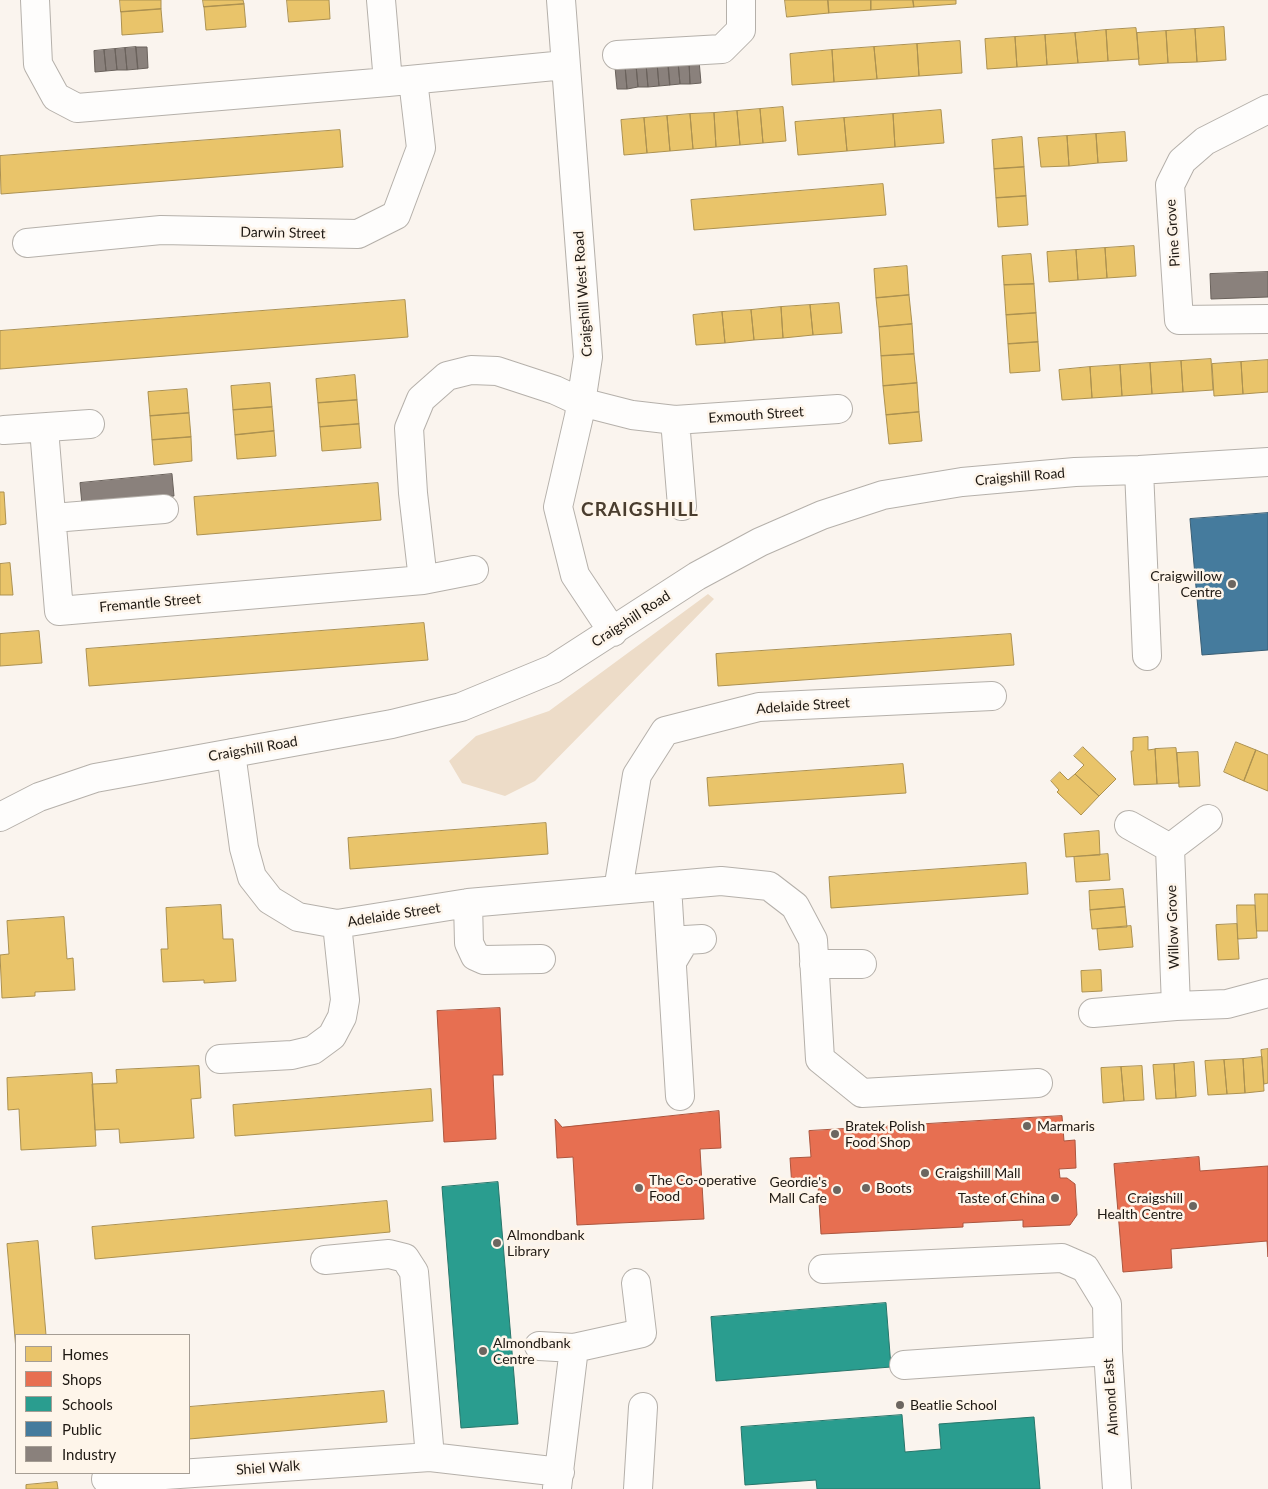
<!DOCTYPE html>
<style>
body{margin:0}
#map{position:relative;width:1268px;height:1489px;overflow:hidden;background:#faf4ee;font-family:Lato,sans-serif}
canvas{display:block}
.legend{position:absolute;left:15px;top:1334px;width:175px;height:140px;box-sizing:border-box;background:#fef5ea;border:1px solid #a59d94;margin:0;padding:6px 9px;list-style:none;font-size:15px;color:#1f1913}
.legend li{display:flex;align-items:center;gap:10px;height:25px}
.legend b{width:25px;border:1px solid #a59d94}
</style>
<div id="map">
<canvas width="1268" height="1489"></canvas>
<ul class="legend">
<li><b style="height:14px;background:#e9c46a"></b>Homes</li>
<li><b style="height:14px;background:#e76f51"></b>Shops</li>
<li><b style="height:14px;background:#2a9d8f"></b>Schools</li>
<li><b style="height:14px;background:#457b9d"></b>Public</li>
<li><b style="height:14px;background:#8a817c"></b>Industry</li>
</ul>
</div>
<script>
const ctx = document.querySelector('canvas').getContext('2d');
ctx.lineJoin = 'round';
function fillPath(path, color) { ctx.fillStyle = color; ctx.fill(path, 'evenodd'); }
function stroke(path, color, width, dash) { ctx.strokeStyle = color; ctx.lineWidth = width; ctx.lineCap = dash ? 'butt' : 'round'; ctx.setLineDash(dash || []); ctx.stroke(path); }
function drawText(font, color, halo, rows, align = 'center') {
  ctx.font = font + ' Lato,sans-serif'; ctx.lineWidth = 5; ctx.setLineDash([]); ctx.textBaseline = 'middle'; ctx.strokeStyle = halo; ctx.fillStyle = color; for (const [text, x, y, turn = 0] of rows) {
    ctx.save(); ctx.translate(x, y); ctx.rotate((+turn || 0) * Math.PI / 180); ctx.textAlign = isNaN(turn) ? turn : align; if (halo) ctx.strokeText(text, 0, 0); ctx.fillText(text, 0, 0); ctx.restore();
  }
}
fillPath(new Path2D(`
 M708,594L714,599L535,781L505,796L462,783L449,761L476,736L549,711Z`), '#eddcc8');
const homes = new Path2D(`
 M120,0H161V9L121,12Z
 M203,0H243L244,4L204,7Z
 M287,0H329L330,19L289,22Z
 M785,0H828L829,13L787,17Z
 M828,0H871V10L829,13Z
 M871,0H913L914,7L871,10Z
 M913,0H956V4L914,7Z
 M244,4L246,27L206,30L204,7Z
 M161,9L163,32L122,35L121,12Z
 M1224,27L1226,60L1197,62L1195,29Z
 M1136,28L1139,59L1108,61L1106,30Z
 M1195,29L1197,62L1168,63L1166,31Z
 M1106,30L1108,61L1078,63L1075,33Z
 M1166,31L1168,63L1139,65L1137,33Z
 M1075,33L1078,63L1047,65L1045,35Z
 M1045,35L1047,65L1017,67L1015,37Z
 M1015,37L1017,67L987,69L985,39Z
 M960,41L962,73L919,76L917,44Z
 M917,44L919,76L877,79L874,47Z
 M874,47L877,79L834,82L832,50Z
 M832,50L834,82L792,85L790,54Z
 M783,107L786,141L763,143L760,109Z
 M760,109L763,143L740,145L737,111Z
 M941,110L944,143L895,147L893,114Z
 M737,111L740,145L716,147L714,113Z
 M714,113L716,147L693,149L690,114Z
 M690,114L693,149L670,151L667,116Z
 M893,114L895,147L847,151L844,118Z
 M667,116L670,151L647,153L644,118Z
 M644,118L647,153L624,155L621,120Z
 M844,118L847,151L798,155L795,122Z
 M340,130L343,167L1,194L0,156Z
 M1125,132L1127,161L1098,163L1096,134Z
 M1096,134L1098,163L1069,166L1067,136Z
 M1067,136L1069,166L1041,167L1038,138Z
 M1022,137L1024,167L994,169L992,140Z
 M1024,167L1026,196L996,198L994,169Z
 M883,184L886,215L694,230L691,200Z
 M1026,196L1028,225L998,227L996,198Z
 M1134,246L1136,276L1107,278L1105,248Z
 M1105,248L1107,278L1078,280L1076,250Z
 M1076,250L1078,280L1049,282L1047,252Z
 M1031,254L1034,284L1004,285L1002,256Z
 M907,266L909,295L876,298L874,269Z
 M1034,284L1036,313L1006,315L1004,285Z
 M909,295L912,324L879,327L876,298Z
 M405,300L408,337L0,369V331Z
 M839,303L842,333L813,335L810,305Z
 M810,305L813,335L783,338L781,307Z
 M781,307L783,338L754,340L751,310Z
 M751,310L754,340L725,343L722,312Z
 M722,312L725,343L696,345L693,315Z
 M1036,313L1038,342L1008,344L1006,315Z
 M912,324L914,354L881,356L879,327Z
 M1038,342L1040,371L1010,373L1008,344Z
 M914,354L917,383L883,386L881,356Z
 M1211,359L1213,390L1183,392L1181,361Z
 M1268,360V392L1243,394L1241,362Z
 M1181,361L1183,392L1152,394L1150,363Z
 M1241,362L1243,394L1214,396L1212,364Z
 M1150,363L1152,394L1122,396L1120,365Z
 M1120,365L1122,396L1092,398L1090,367Z
 M1090,367L1092,398L1062,400L1059,370Z
 M355,375L357,400L318,403L316,379Z
 M270,383L272,407L233,410L231,386Z
 M917,383L919,412L886,415L883,386Z
 M187,389L189,413L150,416L148,392Z
 M357,400L359,424L320,427L318,403Z
 M272,407L274,431L235,435L233,410Z
 M919,412L922,441L889,444L886,415Z
 M189,413L191,437L152,440L150,416Z
 M359,424L361,448L322,451L320,427Z
 M274,431L276,456L237,459L235,435Z
 M191,437L192,461L154,465L152,440Z
 M378,483L381,520L197,535L194,497Z
 M0,492H4L6,524L0,525Z
 M10,563L13,595H0V564Z
 M424,623L428,660L89,686L86,649Z
 M39,631L42,663L0,666V634Z
 M1011,634L1014,665L718,686L716,654Z
 M1148,737V750L1155,749L1157,784L1134,785L1131,751H1133V738Z
 M1236,742L1256,750L1244,781L1224,772Z
 M1083,747L1116,779L1099,796L1075,774L1084,765L1074,756Z
 M1176,748L1179,783L1157,784L1155,749Z
 M1256,750L1268,755V791L1244,781Z
 M1198,752L1200,786L1179,787L1177,753Z
 M903,764L906,793L709,806L707,778Z
 M1060,772L1068,780L1075,774L1099,796L1081,815L1057,792L1059,790L1051,781Z
 M546,823L548,854L350,869L348,838Z
 M1099,831L1100,855L1066,857L1064,834Z
 M1108,854L1110,880L1076,882L1074,857Z
 M1026,863L1028,894L831,908L829,877Z
 M1123,889L1125,907L1090,910L1089,891Z
 M1255,894H1268V931H1257Z
 M221,905L223,939H233L236,981L204,983V980L163,982L161,949H168L166,908Z
 M1237,905H1255L1257,938L1238,939Z
 M1125,907L1127,927L1092,929L1090,910Z
 M64,917L67,959L73,958L75,990L35,992V996L2,998L0,955L9,954L7,921Z
 M1237,924L1239,959L1218,960L1216,925Z
 M1131,926L1133,947L1099,950L1097,929Z
 M1101,970L1102,991L1082,992L1081,971Z
 M1268,1049V1083L1264,1084L1261,1050Z
 M1262,1057L1264,1091L1245,1093L1243,1059Z
 M1243,1059L1245,1093L1227,1094L1224,1060Z
 M1224,1060L1227,1094L1208,1095L1205,1061Z
 M1194,1062L1196,1096L1176,1098L1174,1064Z
 M1174,1064L1176,1098L1156,1099L1153,1065Z
 M199,1066L201,1098L191,1099L194,1138L120,1143L119,1129L95,1130L92,1084L117,1083L116,1070Z
 M1142,1066L1144,1100L1124,1101L1121,1067Z
 M1121,1067L1124,1101L1103,1103L1101,1068Z
 M92,1073L96,1146L21,1150L19,1109L8,1110L7,1078Z
 M431,1089L433,1121L235,1136L233,1105Z
 M387,1201L390,1232L95,1259L92,1227Z
 M38,1241L46,1335H16V1350L7,1244Z
 M384,1391L387,1422L189,1439V1407Z
 M57,1482L58,1489H26V1485Z`);
fillPath(homes, '#e9c46a');
stroke(homes, '#ac9150', 1);
const shops = new Path2D(`
 M500,1008L503,1075H493L496,1139L444,1142L437,1011Z
 M719,1111L721,1148L700,1149L704,1219L577,1225L573,1157L557,1158L555,1119L562,1127Z
 M1062,1116L1064,1141L1075,1140L1076,1168L1059,1169L1060,1178H1067L1075,1184L1077,1215L1070,1225L1023,1227V1220L963,1223V1227L821,1234L818,1186L792,1187L790,1158L811,1157L809,1131Z
 M1199,1157L1200,1171L1268,1166V1257L1267,1241L1171,1249L1172,1268L1123,1272L1114,1164Z`);
fillPath(shops, '#e76f51');
stroke(shops, '#ab553e', 1);
const schools = new Path2D(`
 M498,1182L518,1424L461,1428L442,1187Z
 M886,1303L891,1367L716,1381L711,1317Z
 M902,1415L905,1452L941,1449L939,1424L1034,1417L1040,1489H817L816,1480L745,1485L741,1427Z`);
fillPath(schools, '#2a9d8f');
stroke(schools, '#27756a', 1);
const public = new Path2D(`
 M1268,513V650L1202,655L1190,519Z`);
fillPath(public, '#457b9d');
stroke(public, '#3a5e74', 1);
const industry = new Path2D(`
 M136,47H147L148,68L138,69Z
 M136,47L138,69L127,70L125,48Z
 M125,48L127,70H117L115,49Z
 M115,49L117,70L106,71L104,50Z
 M104,50L106,71L95,72L94,51Z
 M699,60L701,83L690,84L689,61Z
 M689,61L690,84H680L678,62Z
 M668,62H678L680,84L670,85Z
 M668,62L670,85L659,86L657,63Z
 M657,63L659,86L648,87L646,64Z
 M646,64L648,87H638L636,65Z
 M636,65L638,87L627,89L625,66Z
 M625,66L627,89H617L615,67Z
 M1268,272V297L1211,299L1210,274Z
 M172,474L174,496L82,505L80,483Z`);
fillPath(industry, '#8a817c');
stroke(industry, '#6a625c', 1);
const minor = new Path2D(`
 M35,0L38,64L56,97L77,108L388,82L565,65
 M381,0L388,82
 M561,0L588,357L579,416L558,507L575,575L613,632
 M617,55L722,49L741,30V0
 M1268,109L1205,141L1182,161L1170,185L1179,320L1268,319
 M27,243L161,230L358,234L396,215L421,148L413,80
 M675,420L682,506
 M44,429L59,611L423,580L413,493L409,428L421,399L447,376L471,370L497,371L555,390L581,402L632,415L675,420L838,409
 M4,430L90,424
 M1139,470L1147,656
 M53,518L164,509
 M423,580L474,570
 M231,753L244,848L252,877L270,900L298,917L337,924L468,903L721,881L769,886L795,906L813,940L820,1059L862,1093L1038,1083
 M0,817L39,797L95,778L392,724L461,707L553,669L697,576L760,542L822,515L883,495L962,482L1075,472L1139,470L1268,462
 M1129,825L1170,848
 M667,886L680,1096
 M618,890L637,775L665,731L759,707L992,696
 M468,903L469,943L475,956L484,960L541,959
 M672,962L685,940L702,939
 M814,964H862
 M1176,1006L1170,848L1208,819
 M1093,1013L1176,1006L1227,1004L1268,993
 M220,1059L292,1055L313,1050L332,1036L342,1017L345,1000L337,924
 M325,1260L389,1254L405,1258L414,1272L430,1457
 M823,1269L1062,1258L1085,1268L1107,1304L1108,1351L1117,1489
 M539,1346L574,1348L557,1488
 M574,1348L642,1333L636,1283
 M904,1365L1108,1351
 M106,1479L430,1457L560,1472
 M638,1489L643,1407`);
stroke(minor, '#b5b0aa', 30);
stroke(minor, '#fefdfc', 28);
for (const [x, y, r, color] of [
 [1232,584,5,"#6c6660"],
 [1027,1126,5,"#6c6660"],
 [835,1134,5,"#6c6660"],
 [925,1173,5,"#6c6660"],
 [639,1188,5,"#6c6660"],
 [866,1188,5,"#6c6660"],
 [837,1190,5,"#6c6660"],
 [1055,1198,5,"#6c6660"],
 [1193,1206,5,"#6c6660"],
 [497,1243,5,"#6c6660"],
 [483,1351,5,"#6c6660"],
 [900,1405,5,"#6c6660"]
]) { const dot = new Path2D(); dot.arc(x, y, r, 0, 2 * Math.PI); ctx.fillStyle = color; ctx.fill(dot); stroke(dot, '#fef5ea', 2); }
drawText('14px', '#1f1913', '#fef5ea', [
 ["Darwin Street",283,233,1],
 ["Pine Grove",1173,233,-94],
 ["Craigshill West Road",583,294,-94],
 ["Exmouth Street",756,415,-4],
 ["Craigshill Road",1020,477,-5],
 ["Fremantle Street",150,603,-5],
 ["Craigshill Road",631,619,-33],
 ["Adelaide Street",803,706,-4],
 ["Craigshill Road",253,749,-10],
 ["Adelaide Street",394,915,-9],
 ["Willow Grove",1173,927,-92],
 ["Almond East",1111,1397,-94],
 ["Shiel Walk",268,1468,-4]
]);
drawText('14px', '#1f1913', '#fef5ea', [
 ["Craigwillow",1222,576,"right"],
 ["Centre",1222,592,"right"],
 ["Bratek Polish",845,1126],
 ["Food Shop",845,1142],
 ["Marmaris",1037,1126],
 ["Craigshill Mall",935,1173],
 ["The Co-operative",649,1180],
 ["Food",649,1196],
 ["Geordie's",827,1182,"right"],
 ["Mall Cafe",827,1198,"right"],
 ["Boots",876,1188],
 ["Taste of China",1045,1198,"right"],
 ["Craigshill",1183,1198,"right"],
 ["Health Centre",1183,1214,"right"],
 ["Almondbank",507,1235],
 ["Library",507,1251],
 ["Almondbank",493,1343],
 ["Centre",493,1359],
 ["Beatlie School",910,1405]
], 'left');
ctx.letterSpacing = '1px';
drawText('bold 19px', '#4a3d2e', '#fef5ea', [
 ["CRAIGSHILL",640,510]
]);
ctx.letterSpacing = '0px';
</script>
